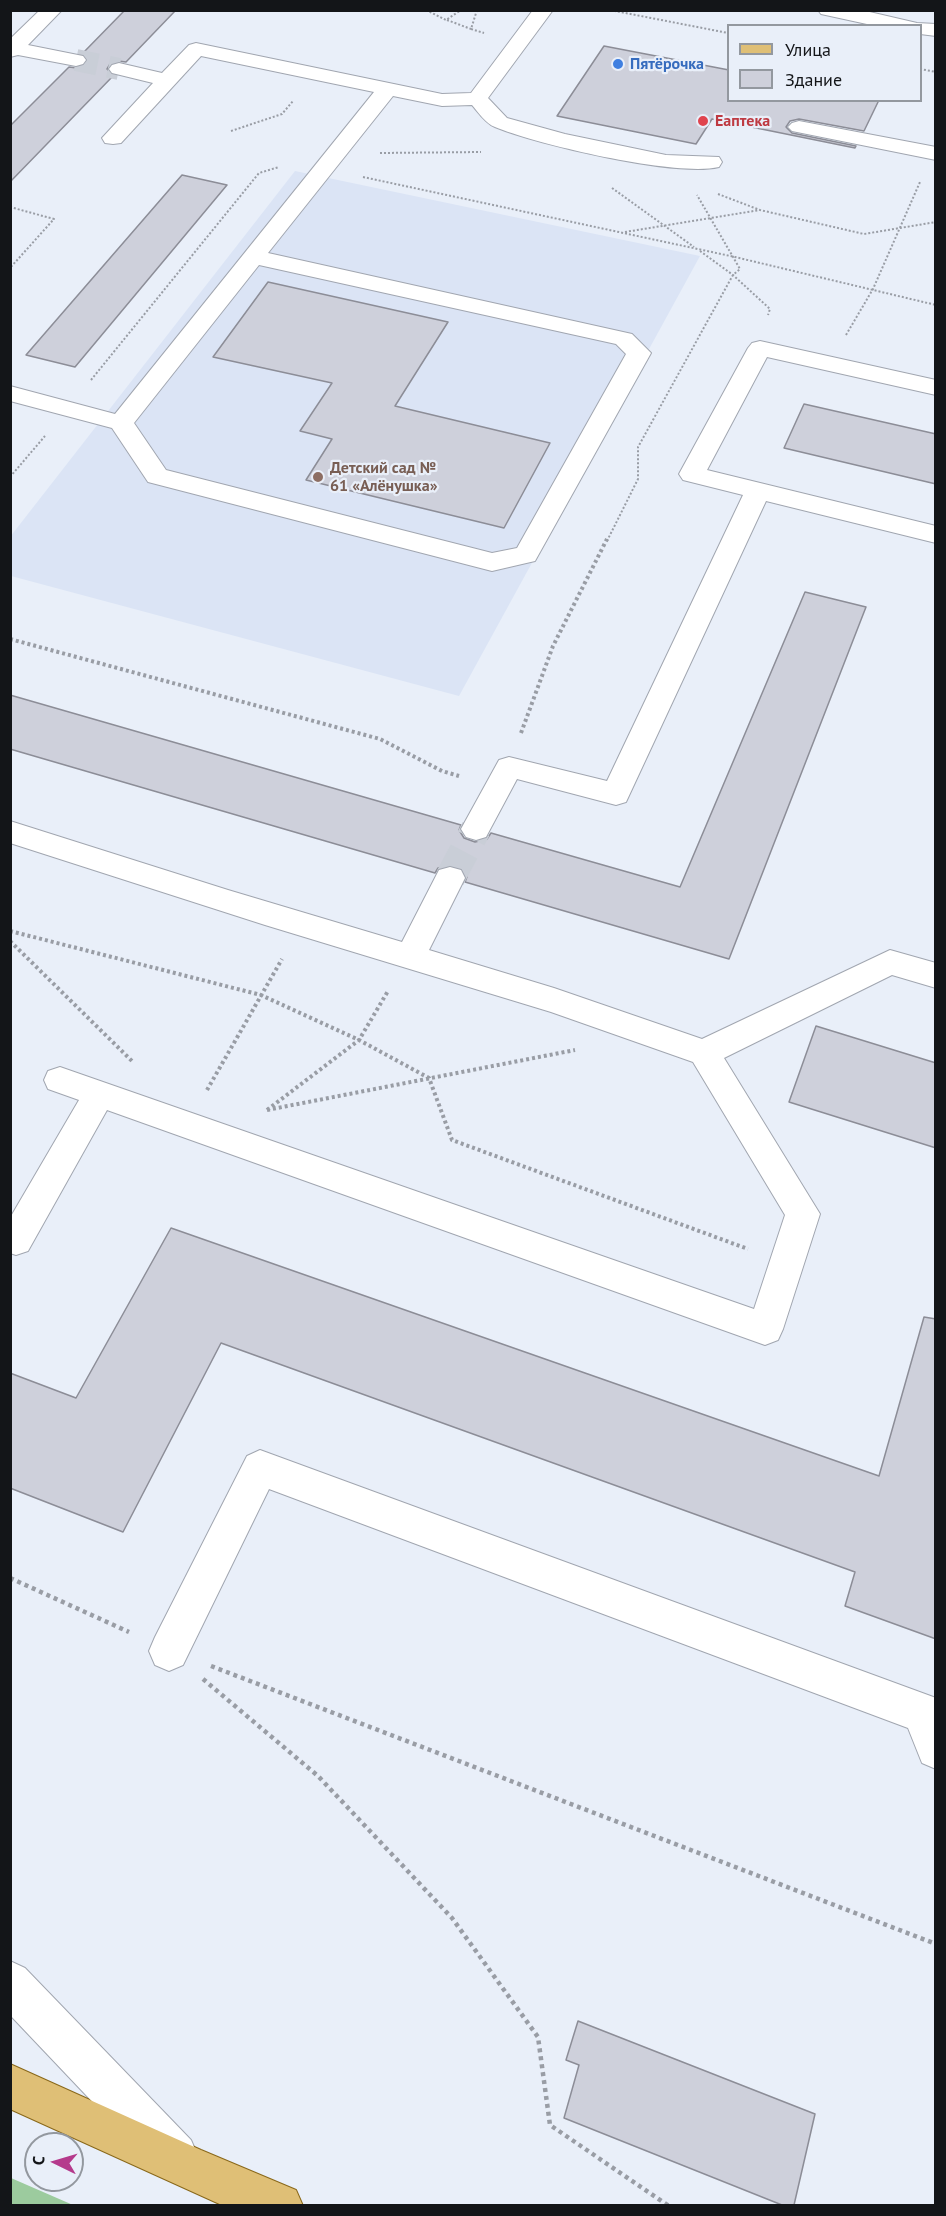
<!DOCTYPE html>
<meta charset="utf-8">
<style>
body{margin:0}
#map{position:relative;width:946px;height:2216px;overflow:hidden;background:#e9eff9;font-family:"PT Sans",sans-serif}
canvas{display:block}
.frame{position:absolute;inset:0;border:12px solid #131518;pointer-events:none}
.legend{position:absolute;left:727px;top:24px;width:195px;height:78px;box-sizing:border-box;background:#e9eff9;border:2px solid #93989f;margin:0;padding:8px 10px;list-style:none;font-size:18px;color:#131518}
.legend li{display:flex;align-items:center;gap:12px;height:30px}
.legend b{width:30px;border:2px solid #93989f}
.north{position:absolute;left:24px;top:2132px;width:60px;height:60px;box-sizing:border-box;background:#e9eff9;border:2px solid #93989f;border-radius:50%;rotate:275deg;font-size:16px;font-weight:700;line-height:24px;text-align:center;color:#131518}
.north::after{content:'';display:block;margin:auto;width:21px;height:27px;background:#b53a8c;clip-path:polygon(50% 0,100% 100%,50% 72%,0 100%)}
</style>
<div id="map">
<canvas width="946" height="2216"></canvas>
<div class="frame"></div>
<ul class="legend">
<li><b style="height:8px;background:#dfbf76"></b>Улица</li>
<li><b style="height:16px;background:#ced0db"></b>Здание</li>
</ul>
<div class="north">С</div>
</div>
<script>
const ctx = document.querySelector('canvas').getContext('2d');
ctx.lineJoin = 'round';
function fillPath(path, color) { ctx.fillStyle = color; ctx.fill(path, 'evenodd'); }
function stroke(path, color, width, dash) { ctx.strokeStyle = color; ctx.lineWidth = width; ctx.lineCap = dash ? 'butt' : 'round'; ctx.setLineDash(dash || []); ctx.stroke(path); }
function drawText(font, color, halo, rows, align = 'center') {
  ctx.font = font + ' "PT Sans",sans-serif'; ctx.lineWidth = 4.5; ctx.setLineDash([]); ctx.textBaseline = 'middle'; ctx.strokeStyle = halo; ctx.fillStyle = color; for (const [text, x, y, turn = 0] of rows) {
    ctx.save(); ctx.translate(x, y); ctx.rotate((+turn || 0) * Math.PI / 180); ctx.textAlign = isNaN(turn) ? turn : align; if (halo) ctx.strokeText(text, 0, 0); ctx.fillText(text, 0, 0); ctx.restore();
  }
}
fillPath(new Path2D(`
 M295,171L700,256L459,696L11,576L10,537Z`), '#dbe4f5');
fillPath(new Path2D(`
 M10,2178H11L73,2205H11Z`), '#9ccb9e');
const building = new Path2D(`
 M125,10H176L126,62L118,61L110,64L107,69L113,76L10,182V126L69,67L77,68L85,65L88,60L82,54Z
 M604,46L729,70V100H879L864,131L799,119L790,121L786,127L792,133L856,146L855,148L712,119L696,144L557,116Z
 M182,175L227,185L75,367L26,355Z
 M268,282L448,322L395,406L550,443L504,528L306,480L332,439L300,431L332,383L213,357Z
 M804,404L936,434V484L784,448Z
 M805,592L866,607L729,959L465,882L467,877L462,868L449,865L438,868L435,873L10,749V695L461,825L459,830L464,838L475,842L487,839L491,833L680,887Z
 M816,1026L936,1063V1148L789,1102Z
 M171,1228L879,1476L924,1317L936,1319V1639L845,1606L855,1572L221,1343L123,1532L10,1488V1373L76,1398Z
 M578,2021L815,2114L794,2205H782L564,2118L579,2065L566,2060Z`);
fillPath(building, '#ced0db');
stroke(building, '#8c8d97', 1.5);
stroke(new Path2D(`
 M76,60L119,69`), '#c9ced7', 22, [22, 11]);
stroke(new Path2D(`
 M450,878L476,829`), '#c9ced7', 30, [30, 15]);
const minor = new Path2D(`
 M40,10H62L28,45L83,56L86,60L83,64L76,66L18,55L10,57V39Z
 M533,10H553L488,98L507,118L565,134L666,155L719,157L722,162L719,167C676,177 539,145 495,127C486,124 478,112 472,105L442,106L393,96L268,253L632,334L651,353L535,561L492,571L148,482L112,428L10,401V386L115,414L374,92L201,56L121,143L113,144L105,143L102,138L153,83L112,73L109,69L112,65L119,63L162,73L189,45L196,43L442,94L471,93ZM259,265L616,344L626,354L517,548L492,553L166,470L134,423Z
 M818,10H861L917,23L936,24V36L920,34V26H876L821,14Z
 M799,121L936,147V160L792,131L788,127L792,123Z
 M760,341L936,380V395L767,357L707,470L936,526V543L766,501L626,802L616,805L517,779L486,837L476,840L466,837L461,829L499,760L509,757L607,781L743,495L683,480L679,474L748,348L752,343Z
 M10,821L228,890L402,942L439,870L450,867L461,870L465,878L429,950L554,988L702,1039L890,950L936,963V988L892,975L724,1058L820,1214L783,1329L778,1340L765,1345L107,1110L28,1251L16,1255L10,1253V1218L79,1100L48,1089L44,1080L48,1071L60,1067L754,1309L785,1215L693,1062L551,1012L265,925L10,843Z
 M260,1450L936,1698V1769L922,1763L908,1728L269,1489L183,1665L169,1671L155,1665L149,1651L155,1637L247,1456Z
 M10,1961L25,1968L191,2140L198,2156L191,2172L175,2179L159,2172L10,2015Z`);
const major = new Path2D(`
 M10,2064L201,2150L296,2190L303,2206H224L10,2109Z`);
stroke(minor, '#a1a6b0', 2);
stroke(major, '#89681a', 2);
stroke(new Path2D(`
 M426,10L446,20L461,10
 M477,10L471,29L484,33
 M610,10L728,33
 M447,20L471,29
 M920,69L936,72
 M231,131L282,114L293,101
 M380,153L481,152
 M363,177L735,257L936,305
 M612,188L694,247
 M718,194L760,210L864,234L936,222
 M10,207L54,219L10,268
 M625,232L760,210
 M700,251L733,275L770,309L768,315
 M846,335L873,289L920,182
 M91,380L259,173L279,167
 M10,477L45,436
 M607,541L638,479V447L733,275L740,269L697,195`), '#999da5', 2, [2, 2]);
stroke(new Path2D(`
 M10,639L380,739L442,771L459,776
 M521,733L553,646L607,539
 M10,931L261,995L359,1040L429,1078L452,1140L748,1249
 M10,941L134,1063
 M207,1090L282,959
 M267,1110L575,1050
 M267,1110L359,1040L388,991`), '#999da5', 4, [3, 3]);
stroke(new Path2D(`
 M10,1578L129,1632
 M211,1666L936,1944
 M203,1679L318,1776L452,1918L538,2037L550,2125L669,2206`), '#999da5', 4.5, [4, 4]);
fillPath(minor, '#fff');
fillPath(major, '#dfbf76');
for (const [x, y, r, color] of [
 [618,64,6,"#3f7fe0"],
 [703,121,6,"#e0444e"],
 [318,477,6,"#8d6e63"]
]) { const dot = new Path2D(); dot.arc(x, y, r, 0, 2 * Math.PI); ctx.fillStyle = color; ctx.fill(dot); stroke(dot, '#e9eff9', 2); }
drawText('bold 16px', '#366cbe', '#e9eff9', [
 ["Пятёрочка",630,64]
], 'left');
drawText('bold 16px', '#be3a42', '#e9eff9', [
 ["Еаптека",715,121]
], 'left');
drawText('bold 16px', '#785e54', '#e9eff9', [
 ["Детский сад №",330,468],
 ["61 «Алёнушка»",330,486]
], 'left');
</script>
